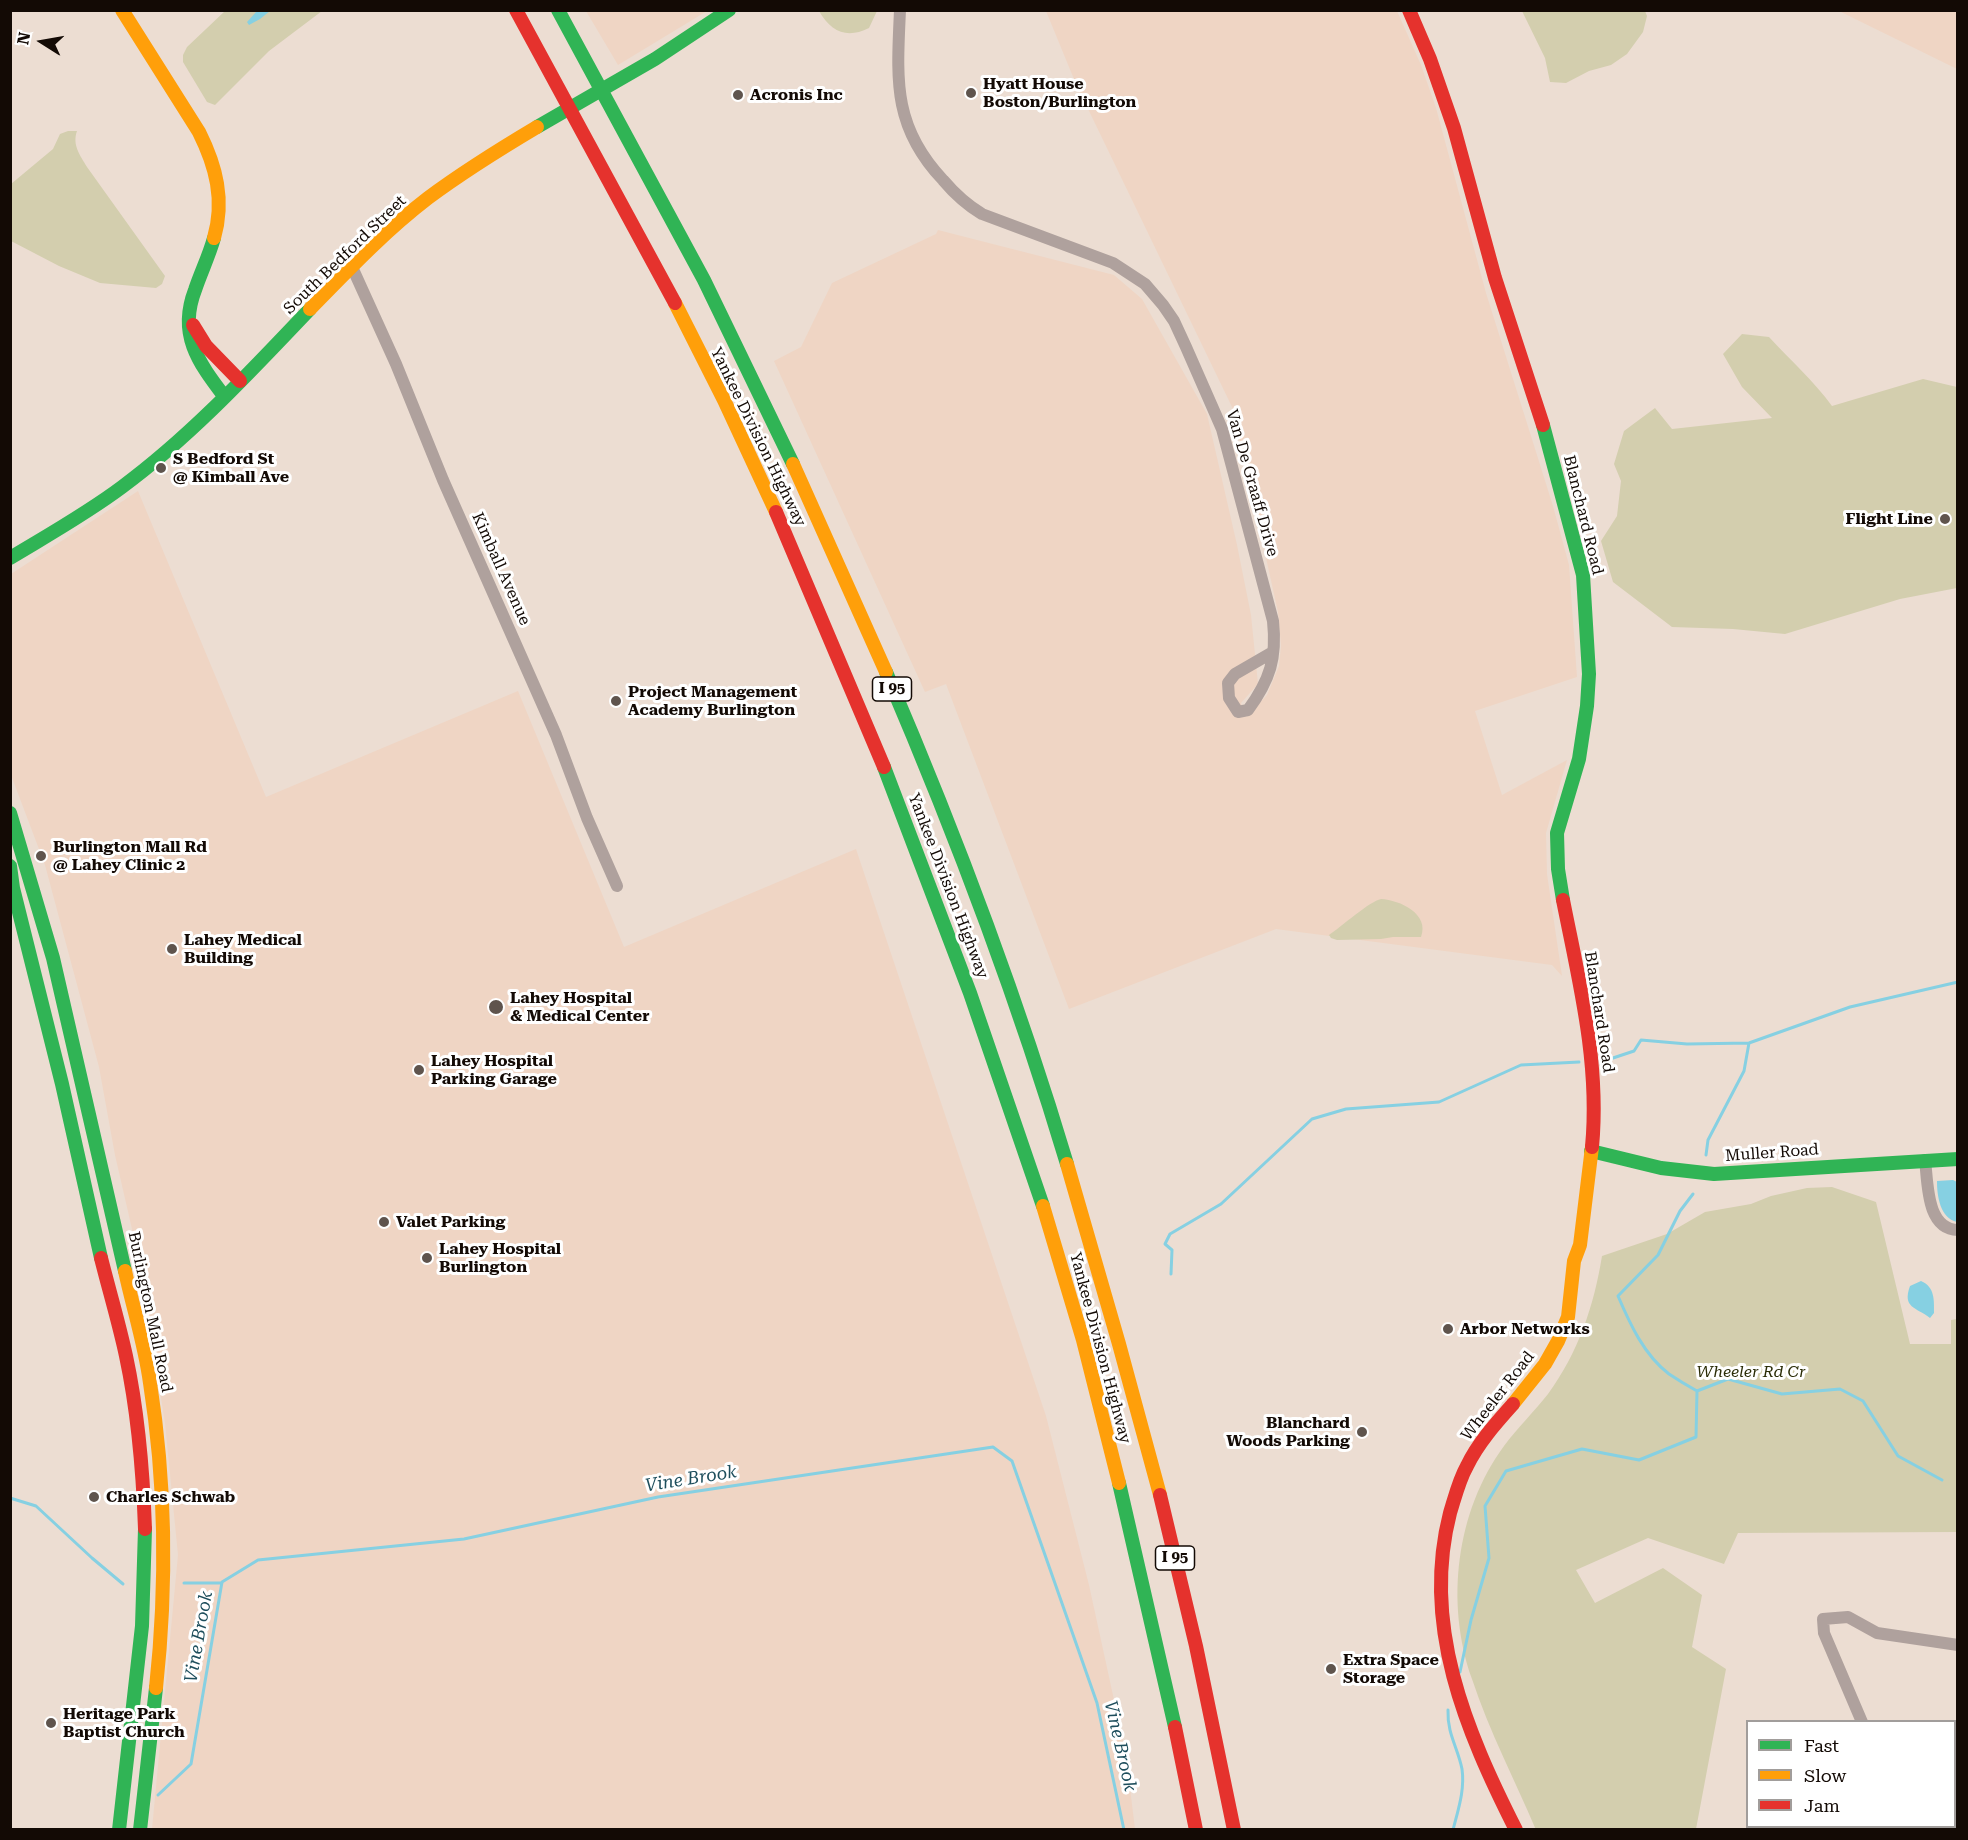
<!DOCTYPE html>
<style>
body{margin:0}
#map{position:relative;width:1968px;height:1840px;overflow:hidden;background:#ecddd2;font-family:"Roboto Serif",serif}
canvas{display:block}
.frame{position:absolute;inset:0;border:12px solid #130a05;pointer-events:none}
.legend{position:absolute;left:1746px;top:1720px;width:210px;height:108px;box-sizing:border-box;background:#fff;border:2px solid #a19d9b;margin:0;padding:8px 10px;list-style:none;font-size:18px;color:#130a05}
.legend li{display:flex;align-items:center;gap:12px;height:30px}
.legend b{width:30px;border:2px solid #a19d9b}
.north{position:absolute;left:12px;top:12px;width:60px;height:60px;-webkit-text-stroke:4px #fff;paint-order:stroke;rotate:281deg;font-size:16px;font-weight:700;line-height:24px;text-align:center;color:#130a05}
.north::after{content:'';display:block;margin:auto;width:21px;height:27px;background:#130a05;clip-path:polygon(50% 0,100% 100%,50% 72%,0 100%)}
</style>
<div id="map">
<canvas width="1968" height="1840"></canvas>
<div class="frame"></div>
<ul class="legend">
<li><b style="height:8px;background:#30b455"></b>Fast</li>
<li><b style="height:8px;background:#ff9f0a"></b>Slow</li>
<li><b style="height:8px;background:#e5322d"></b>Jam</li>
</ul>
<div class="north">N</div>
</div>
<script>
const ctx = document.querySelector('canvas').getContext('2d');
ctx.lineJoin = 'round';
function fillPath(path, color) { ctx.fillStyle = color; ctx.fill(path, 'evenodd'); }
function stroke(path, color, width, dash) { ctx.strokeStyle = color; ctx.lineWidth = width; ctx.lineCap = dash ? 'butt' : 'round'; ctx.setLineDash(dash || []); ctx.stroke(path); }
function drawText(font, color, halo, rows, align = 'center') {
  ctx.font = font + ' "Roboto Serif",serif'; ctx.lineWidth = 6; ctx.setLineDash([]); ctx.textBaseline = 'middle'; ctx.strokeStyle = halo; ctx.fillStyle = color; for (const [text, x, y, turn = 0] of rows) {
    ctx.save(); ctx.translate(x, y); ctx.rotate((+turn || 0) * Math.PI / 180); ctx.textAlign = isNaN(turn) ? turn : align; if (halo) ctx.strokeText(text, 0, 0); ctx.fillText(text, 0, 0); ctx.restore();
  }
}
fillPath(new Path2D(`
 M586,11H707L618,65Z
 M1046,11H1397L1421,65L1436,108L1486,293L1553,506L1569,565L1577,677L1475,711L1502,795L1567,760L1546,833L1547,874L1562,976L1552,965L1276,929L1069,1009L946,684L925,692L774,361L801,347L832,283L936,234L938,230L1114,275L1142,299L1207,414L1237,545L1251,615L1258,684L1241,703L1246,717L1267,695L1279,666L1281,646L1278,612L1233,409L1076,84Z
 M1839,11H1957V69Z
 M138,491L266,797L518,691L624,947L856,849L1046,1416L1089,1585L1126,1755L1135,1829H152L178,1555L165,1423L153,1348L145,1307L143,1277L115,1155L99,1067L45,865L11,775V574Z`), '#efd5c4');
fillPath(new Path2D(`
 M225,11H322L269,51L215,105L207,102L183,62V55L187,47Z
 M819,11H877L869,28C847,39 831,32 819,11Z
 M1645,11L1647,16L1643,32L1627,54L1611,65L1589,71L1566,83L1550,82L1545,58L1522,11Z
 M68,131H77C72,145 80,155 87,167L165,276L162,284L156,288L100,283L59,266L11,241V184L53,149L60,134Z
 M1742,334L1769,337C1790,360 1814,381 1832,406L1923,379L1957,387V588L1900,599L1785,634L1733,629L1672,627L1613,582L1601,541L1617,516L1621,481L1614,464L1624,431L1655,408L1672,429L1772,418L1742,387L1723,354Z
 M1381,899C1400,900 1430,914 1421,937H1393L1381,939L1337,940L1331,938L1329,935C1341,927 1370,901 1381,899Z
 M1832,1187L1876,1202L1910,1344H1951V1320L1957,1319V1532L1738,1533L1724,1564L1648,1538L1576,1570L1595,1603L1663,1568L1702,1595L1692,1647L1726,1669L1696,1829L1536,1830C1515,1780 1489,1731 1472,1679C1445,1603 1456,1511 1504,1446C1518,1427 1534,1412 1548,1394C1578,1353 1594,1306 1602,1256L1667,1234L1705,1212L1751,1204L1771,1196L1807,1188Z`), '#d3ceae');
fillPath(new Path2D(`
 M257,11H270L260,19L249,25L247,22Z
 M1953,1180L1957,1182V1222C1940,1218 1937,1196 1937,1181Z
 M1921,1281C1935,1287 1934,1300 1934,1313L1930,1318C1916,1307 1902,1308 1910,1286Z`), '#86d0e2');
stroke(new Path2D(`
 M1604,1061L1634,1051L1641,1040L1687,1044L1749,1043L1850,1007L1958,982
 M1706,1155L1708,1140L1744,1071L1749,1043
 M1693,1194L1680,1211L1658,1255L1618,1296C1630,1324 1644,1355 1669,1374C1678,1380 1688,1386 1697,1391
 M1171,1274L1172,1250L1165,1244L1170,1234L1221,1204L1312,1119L1346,1109L1439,1102L1521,1065L1579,1062
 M1697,1391L1728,1379L1782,1394L1840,1389L1863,1401L1898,1456L1942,1480
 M10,1498L36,1506L92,1558L123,1584
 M184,1583H222
 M1460,1672L1471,1620L1489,1558L1485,1506L1506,1471L1582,1449L1639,1460L1696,1437L1697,1391
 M1448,1710C1447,1734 1458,1748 1462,1769C1465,1790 1458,1810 1453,1830
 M158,1795L191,1764L222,1582L258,1560L464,1539L658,1497L993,1447L1012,1461L1097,1703L1124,1830`), '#86d0e2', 3);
stroke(new Path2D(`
 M900,10C897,79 892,126 943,180C954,193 967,205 982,214L1113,263L1145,284L1163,305L1174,321L1186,347L1222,429L1273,621C1277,658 1270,680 1248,710L1238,712L1229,698L1228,683L1235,674L1273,652
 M352,267L396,364L443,480L556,735L587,818L617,886
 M1925,1160C1928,1183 1926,1229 1958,1230
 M1862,1722L1824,1633L1823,1619L1848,1617L1877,1633L1958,1645
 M1890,1826L1893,1830`), '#afa19d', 12);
stroke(new Path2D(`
 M558,10L704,280L793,464
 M537,127L655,59L729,10
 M214,238C209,256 201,272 195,290C178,334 198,362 224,396
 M1543,425L1583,575L1589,674L1587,706L1579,759L1557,833L1558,869L1563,900
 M10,558C48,535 86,514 122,487C191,436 251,371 310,309
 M886,672C955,833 1017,997 1067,1164
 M884,767L970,993L1043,1206
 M10,813L53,958L125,1271
 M10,866L13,888L62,1084L101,1258
 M1591,1151L1661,1168L1714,1174L1958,1159
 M1119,1483L1175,1727
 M119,1830L142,1626L145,1529
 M140,1830L156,1688`), '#30b455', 14);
stroke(new Path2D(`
 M122,10L199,132C216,166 225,200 214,238
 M675,303L724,400L776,512
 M310,309C348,270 385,231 428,198C463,172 500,149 537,127
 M793,464L886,672
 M1067,1164L1119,1344L1160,1495
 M1043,1206L1083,1340L1119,1483
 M125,1271C133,1308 145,1345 150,1383C166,1484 167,1586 156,1688
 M1513,1404L1545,1364L1558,1341L1568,1317L1574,1261L1580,1245L1592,1147`), '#ff9f0a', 14);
stroke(new Path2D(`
 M516,10L675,303
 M1409,10L1430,59L1454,128L1495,278L1543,425
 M193,325L206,346L240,381
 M776,512L884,767
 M1563,900C1579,981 1600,1063 1592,1147
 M101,1258C109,1290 119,1323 126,1356C138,1412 143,1471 145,1529
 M1513,1404C1496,1423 1478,1443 1467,1466C1459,1480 1455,1497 1450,1513C1421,1625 1466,1731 1516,1830
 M1160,1495L1196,1646L1234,1830
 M1175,1727L1196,1830`), '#e5322d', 14);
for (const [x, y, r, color] of [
 [971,93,6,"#5f544d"],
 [738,95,6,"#5f544d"],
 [161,468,6,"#5f544d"],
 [1945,519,6,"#5f544d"],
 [616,701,6,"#5f544d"],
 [41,856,6,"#5f544d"],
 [172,949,6,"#5f544d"],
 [496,1007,8,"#5f544d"],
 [419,1070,6,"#5f544d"],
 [384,1222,6,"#5f544d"],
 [427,1258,6,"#5f544d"],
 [1448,1329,6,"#5f544d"],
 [1362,1432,6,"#5f544d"],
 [94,1497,6,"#5f544d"],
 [1331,1669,6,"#5f544d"],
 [51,1723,6,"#5f544d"]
]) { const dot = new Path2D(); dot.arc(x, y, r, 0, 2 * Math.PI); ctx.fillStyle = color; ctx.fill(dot); stroke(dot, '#fff', 2); }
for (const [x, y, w] of [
 [892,689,39],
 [1175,1558,39]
]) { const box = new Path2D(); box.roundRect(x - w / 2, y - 12, w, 24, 4.5); ctx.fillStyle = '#fff'; ctx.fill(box); stroke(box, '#130a05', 1.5); }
drawText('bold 15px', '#130a05', null, [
 ["I 95",892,689],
 ["I 95",1175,1558]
]);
drawText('bold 16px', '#130a05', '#fff', [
 ["Hyatt House",983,84],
 ["Boston/Burlington",983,102],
 ["Acronis Inc",750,95],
 ["S Bedford St",173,459],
 ["@ Kimball Ave",173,477],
 ["Flight Line",1933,519,"right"],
 ["Project Management",628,692],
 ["Academy Burlington",628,710],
 ["Burlington Mall Rd",53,847],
 ["@ Lahey Clinic 2",53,865],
 ["Lahey Medical",184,940],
 ["Building",184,958],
 ["Lahey Hospital",510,998],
 ["& Medical Center",510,1016],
 ["Lahey Hospital",431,1061],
 ["Parking Garage",431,1079],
 ["Valet Parking",396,1222],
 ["Lahey Hospital",439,1249],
 ["Burlington",439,1267],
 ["Arbor Networks",1460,1329],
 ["Blanchard",1350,1423,"right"],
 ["Woods Parking",1350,1441,"right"],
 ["Charles Schwab",106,1497],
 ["Extra Space",1343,1660],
 ["Storage",1343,1678],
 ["Heritage Park",63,1714],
 ["Baptist Church",63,1732]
], 'left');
drawText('16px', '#130a05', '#fff', [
 ["South Bedford Street",345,255,-44],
 ["Yankee Division Highway",758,437,64],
 ["Van De Graaff Drive",1252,483,74],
 ["Blanchard Road",1583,515,76],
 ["Kimball Avenue",501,569,66],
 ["Yankee Division Highway",948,886,69],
 ["Blanchard Road",1599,1012,81],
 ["Muller Road",1772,1153,-4],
 ["Burlington Mall Road",150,1312,78],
 ["Yankee Division Highway",1100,1348,75],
 ["Wheeler Road",1498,1396,-52]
]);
drawText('italic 16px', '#2a2c06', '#fff', [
 ["Wheeler Rd Cr",1751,1372]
]);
drawText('italic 18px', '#1e4e5c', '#fff', [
 ["Vine Brook",691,1479,-9],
 ["Vine Brook",199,1637,-80],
 ["Vine Brook",1120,1746,77]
]);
</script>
